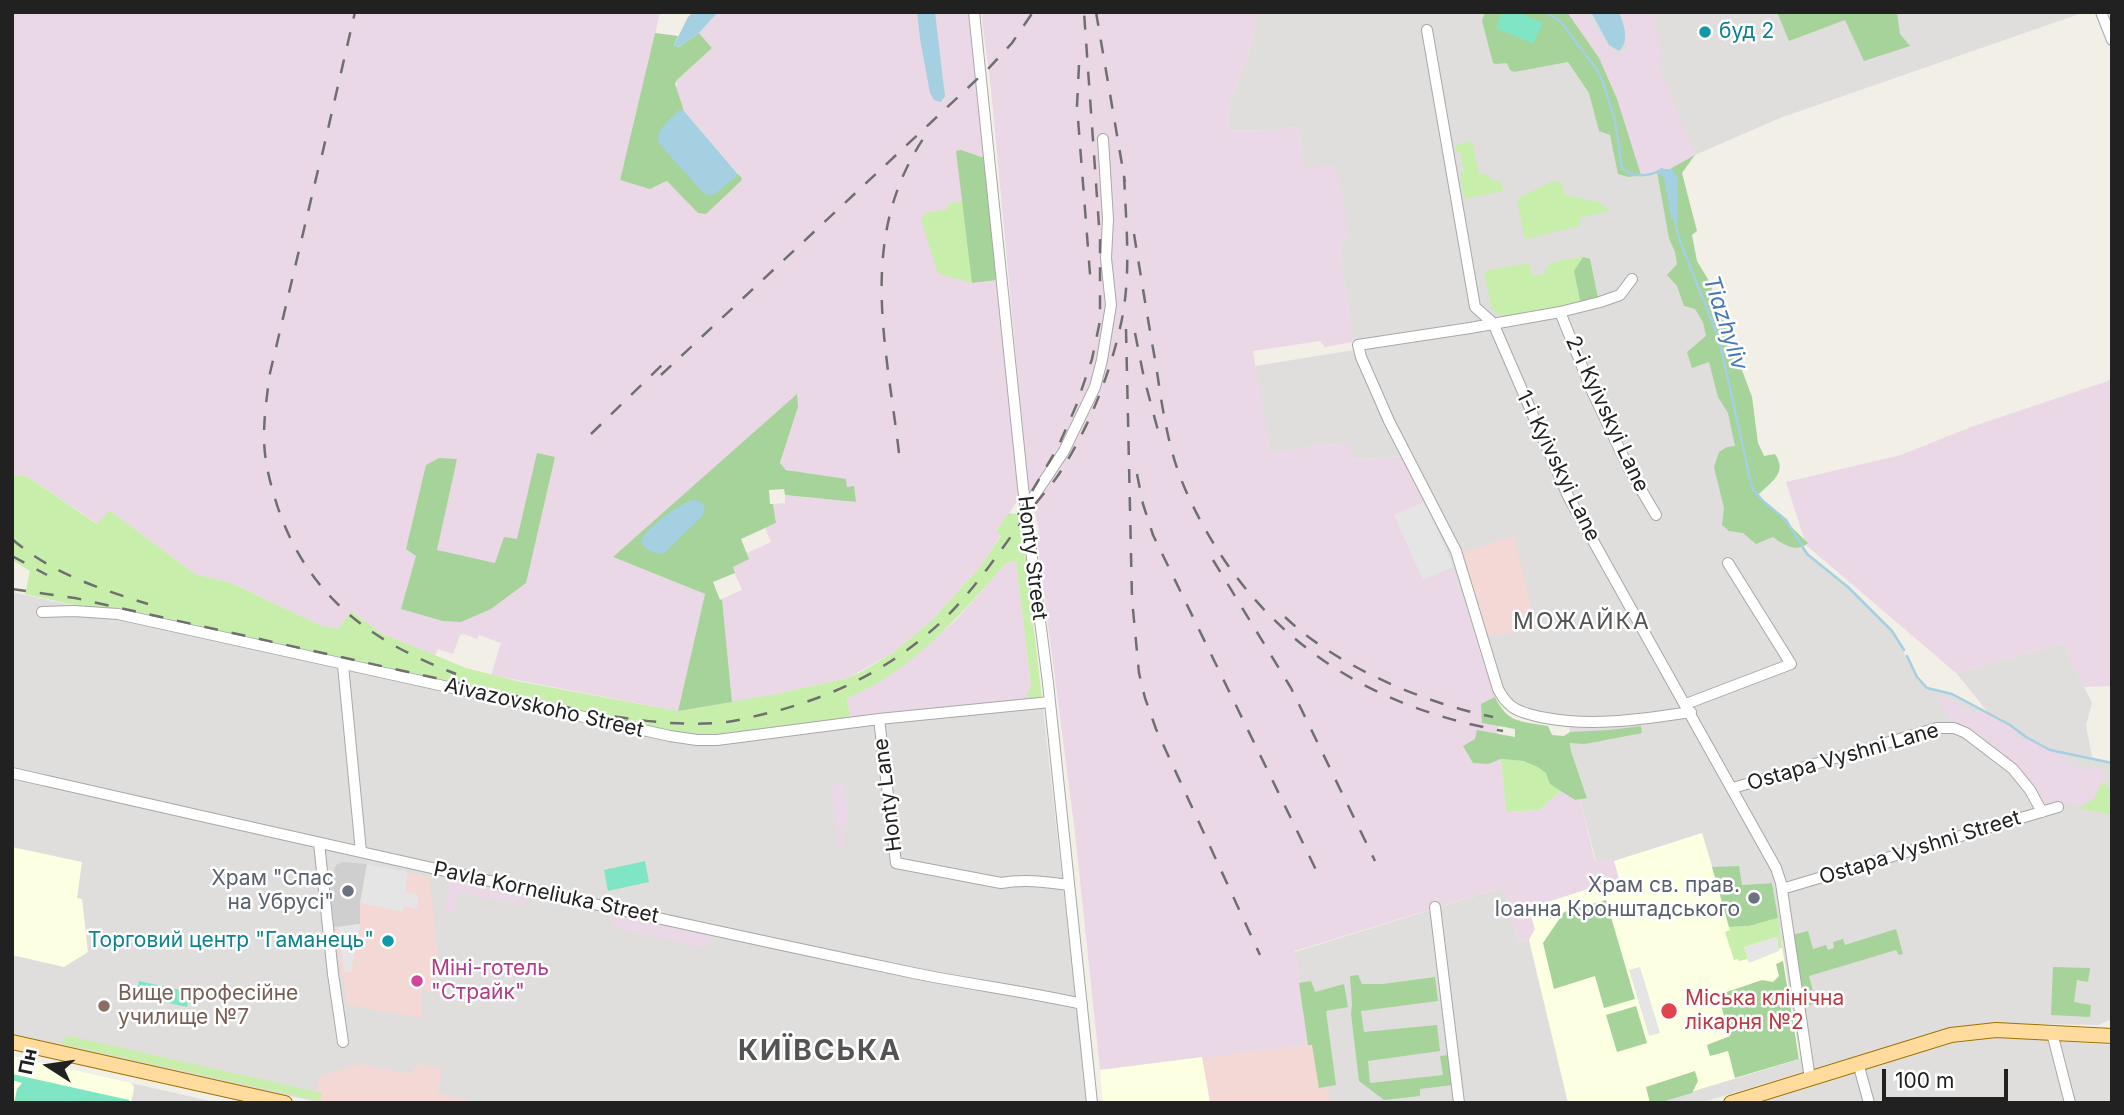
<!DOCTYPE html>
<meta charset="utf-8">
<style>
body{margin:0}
#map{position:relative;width:2124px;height:1115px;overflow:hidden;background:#f2efe7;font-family:Inter,sans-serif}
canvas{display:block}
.frame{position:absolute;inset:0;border:14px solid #212121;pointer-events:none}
.north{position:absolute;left:14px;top:1031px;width:70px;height:70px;-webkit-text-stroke:5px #fff;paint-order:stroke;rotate:282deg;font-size:19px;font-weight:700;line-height:28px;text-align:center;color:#212121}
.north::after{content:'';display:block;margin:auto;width:24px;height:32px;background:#212121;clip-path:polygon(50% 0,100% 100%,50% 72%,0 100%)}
.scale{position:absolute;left:1882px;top:1069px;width:126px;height:32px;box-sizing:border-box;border:4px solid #212121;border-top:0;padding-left:9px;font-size:21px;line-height:24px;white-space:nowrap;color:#212121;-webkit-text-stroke:5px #fff;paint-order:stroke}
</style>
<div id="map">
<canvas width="2124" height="1115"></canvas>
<div class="frame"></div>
<div class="north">Пн</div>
<div class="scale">100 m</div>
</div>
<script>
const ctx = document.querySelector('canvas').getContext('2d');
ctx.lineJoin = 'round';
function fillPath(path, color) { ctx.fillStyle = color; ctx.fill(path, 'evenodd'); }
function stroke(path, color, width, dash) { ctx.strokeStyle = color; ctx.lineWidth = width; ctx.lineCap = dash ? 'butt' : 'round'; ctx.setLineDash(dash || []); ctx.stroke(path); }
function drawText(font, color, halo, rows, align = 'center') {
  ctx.font = font + ' Inter,sans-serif'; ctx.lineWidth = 5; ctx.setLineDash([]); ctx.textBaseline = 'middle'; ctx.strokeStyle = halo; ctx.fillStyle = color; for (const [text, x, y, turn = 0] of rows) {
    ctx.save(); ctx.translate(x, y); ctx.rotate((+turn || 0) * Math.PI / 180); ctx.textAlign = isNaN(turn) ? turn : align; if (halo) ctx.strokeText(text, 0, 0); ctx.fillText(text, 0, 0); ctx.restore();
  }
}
fillPath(new Path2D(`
 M1257,12H2085L1780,118L1695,155L1668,170L1752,487L1763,501L1786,520L1813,560L1848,587L1892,631L1917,677L1927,688L1952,694L1987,711L1956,673L2063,643L2092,703L2086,725L2092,757L2059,753L2112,763V1019L2098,1025L1995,1023L1948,1028L1700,1103H1107L1100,1070L1308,1045L1295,952L1504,887L1519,942L1529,940L1535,929L1596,861L1580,799L1587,797L1571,751L1569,718L1535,713L1512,702L1503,693L1495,697L1447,551L1402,456L1354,460L1342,445L1325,444L1270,454L1255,366L1354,350L1339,244L1348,241L1340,191L1304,168L1297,127L1268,131L1227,130L1229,103L1250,51Z
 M12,592L604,721L851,722L850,717L879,713L897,714L1042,698L1087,1103H321L12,1034Z
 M2003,1037L2112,1045V1103H1759L1953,1043Z
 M131,1083L219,1103H131L134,1091L133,1085Z`), '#dfdedd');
fillPath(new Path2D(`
 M1514,536L1537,629L1488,636L1462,552Z
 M367,864L429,877L439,963L437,992L422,990L421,1018L347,1005L334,927L360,924V903Z
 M1323,1044L1330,1103H1223L1222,1101L1210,1103L1202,1057Z
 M359,1064L409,1074L418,1064L442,1069L438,1093L479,1103L314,1101L320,1076Z`), '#f3d8d5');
fillPath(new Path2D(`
 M12,12H662L660,13L620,180L654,188L667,181L670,183L742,178L684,111L676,90L677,80L712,48L699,33L718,12H974L1024,492L996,531L1001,535L980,567L932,620L894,652L848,678L776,694L732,702L722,599L742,590L732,567L748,559L747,553L771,542L765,528L776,523L773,504L785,503V495L855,502L847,487L782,468L780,464L798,407L613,557L705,594L678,711L491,675L501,643L479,635L477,639L464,634L460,635L453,654L438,649L435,656L383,634L351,611L338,629L322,626L231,583L195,574L109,510L98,524L28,477L12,474Z
 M981,12H1257L1250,51L1229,103L1227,130L1268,131L1297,127L1304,168L1336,164L1340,190L1342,191L1348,242L1339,244L1353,342L1325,347L1320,341L1253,351L1270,453L1325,444L1342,445L1348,442L1355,460L1402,456L1447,551L1495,697L1506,812L1539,810L1562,790L1574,800L1580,799L1595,861L1614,858L1620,879L1529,908L1535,930L1529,940L1519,942L1504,887L1295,951L1308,1045L1100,1070L1075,833L1037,539L1039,530L1028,485L991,89Z
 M1567,12H1585L1608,46L1619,55L1627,49L1621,12H1652L1662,57L1658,63L1695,155L1668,170L1662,169L1657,172L1641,175L1617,99L1599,59Z
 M2112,377V686L2084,687L2063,643L1956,673L1806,545L1786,482L1901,455L1971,427L2108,381Z
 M1016,561L1031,686L1030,692L1023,701L850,717L847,698L868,688L888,675L933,640L956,620L1006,563Z
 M1940,696L1950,699L1974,713L1979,708L1991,714L2018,731L2016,736L2027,743L2030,739L2050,750L2067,755L2065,764L2093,770L2104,769L2102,782L2094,799L2085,805L2058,803L2040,808L2030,790L1954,728L1944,709L1938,704Z
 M844,783L849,826L842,827L844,846L839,847L831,785Z
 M451,881L528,897L526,906L459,892L454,913L445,911Z
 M615,914L711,934L708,948L612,928Z`), '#ebd8e6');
fillPath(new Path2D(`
 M1702,833L1717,883L1744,885L1772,883L1800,1059L1654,1103H1568L1529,940L1535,929L1529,908L1619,879L1614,861Z
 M12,847L82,862L77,898L82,899L88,952L64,967L12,955Z
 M12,1056L131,1083L134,1087L131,1103H12Z
 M1202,1057L1210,1102L1222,1101V1103H1103L1100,1070Z`), '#fdffe2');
fillPath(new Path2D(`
 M343,862L367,864L360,903V924L334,927L330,882L336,865Z`), '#cfcfcf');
fillPath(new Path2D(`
 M1472,141L1479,174L1484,173L1495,182L1501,181L1503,191L1464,199L1460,173L1464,172L1460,151H1456L1455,147L1459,144Z
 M1561,181L1565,195L1598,202L1610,211L1579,218L1580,226L1525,239L1517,202L1520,197L1551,182Z
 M963,201L972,283L943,275L937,271L921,220L925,213L948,209L947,204Z
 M1583,257L1590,259L1598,298L1597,300L1502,318L1500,314L1492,310L1484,271L1529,263L1532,276L1544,274C1547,258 1569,260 1583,257Z
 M12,474L28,477L97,524L109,510L195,574L231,583L322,626L338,629L351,611L383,634L466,668L517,681L678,711L776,694L848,678L863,671L894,652L932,620L980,567L1001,536L996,532L1008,513L1016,514L1021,518L1042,698L1023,701L1029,692L1031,686L1016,561L1006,563C961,614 912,672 847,698L851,723L697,740L343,665L25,594L30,571L12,560Z
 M1501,759C1514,760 1537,761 1546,773C1549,776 1549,780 1550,784L1562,790L1539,810L1506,812Z
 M2102,782L2112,790V815L2079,808L2094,799Z
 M1778,918L1782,948L1778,949L1777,937L1744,947L1748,959L1739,961L1738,959L1734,960L1725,932L1730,930L1729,927L1749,926Z
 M69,1036L322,1093L320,1101L62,1044L64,1038Z`), '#c7eeaa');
fillPath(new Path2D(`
 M1485,12H1567L1599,58L1617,99L1641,175L1629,177L1618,174L1610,135L1599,131L1589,93L1568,62L1514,72L1510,70L1507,63L1496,64L1493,63L1482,21Z
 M1777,12H1897L1900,34L1910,46L1864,61L1845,20L1789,41Z
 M655,33L678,36L674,45L679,47L699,33L712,48L677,80L675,84L684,111H679L735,177L737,173L742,178L741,181L706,214L698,213L667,181L650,189L620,180Z
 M961,150L984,158L996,280L972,283L956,151Z
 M1695,155L1682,173L1697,231L1692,235L1697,261L1709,281L1752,397L1758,443L1764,456L1775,454C1788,473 1771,482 1758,495L1808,543C1796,553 1784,545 1773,537L1756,544L1743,533L1729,531L1722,525L1724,508L1714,467L1719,452L1727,447L1735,446L1728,413L1718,397L1709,362L1692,368L1687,352L1706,336L1703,322L1695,309L1684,306L1677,286L1667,275L1677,264L1675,252L1669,238L1657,172L1662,169L1668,170Z
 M1583,257L1590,259L1598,298L1581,305L1574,271Z
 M797,394L798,407L780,463L786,470L846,479L847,487L854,486L856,502L785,495L784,489L769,490L770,504H773L776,523L741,539L749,559L733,567L735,573L713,582L720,600L722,599L732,702L678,711L705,594L613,557Z
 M537,453L555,457L526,583L491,609L461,622L443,621L401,609L416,556L406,549L426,465L439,458L457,459L437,550L495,563L504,537L517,539Z
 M1495,697C1508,724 1521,721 1548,726L1552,735L1564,736L1570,732L1609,730L1641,726L1642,733L1585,744L1570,743L1571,751L1587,798L1575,800L1550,784L1546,773L1538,767L1523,761L1501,759L1488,764L1473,763L1463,746L1475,739L1477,730L1515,737V729L1482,723L1481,704Z
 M1739,866L1742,885L1772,883L1778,918L1749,926L1729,927L1712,867Z
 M1606,900L1635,999L1604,1008L1595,976L1554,989L1543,943L1564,912Z
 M1896,929L1903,954L1899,955L1896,950L1809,976L1815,998L1825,995L1827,1000L1803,1007L1792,935L1808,931L1813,949L1826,945L1828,950L1834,948L1833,942L1843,939L1845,945Z
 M1783,961L1799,1059L1735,1078L1728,1051L1710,1056L1707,1045L1730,1036L1718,995L1762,980L1773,982L1779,976L1776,964Z
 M2053,967L2090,968L2088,982L2077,980L2074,1002L2091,1005L2090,1017L2051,1015Z
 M1358,975L1362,984H1383L1435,977L1438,1001L1361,1011L1364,1032L1437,1025L1440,1051L1368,1061L1370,1083L1443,1075L1440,1056L1448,1055L1453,1085L1420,1089V1096L1384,1100L1359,1081L1351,1014L1352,1005L1350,976Z
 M1311,981L1315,992L1344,984L1348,1007L1326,1011L1336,1085L1319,1088L1312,1045H1308L1299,983Z
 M1636,1006L1647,1043L1617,1052L1606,1015Z
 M1695,1071L1698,1081L1692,1093L1658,1103H1650L1646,1087Z`), '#a6d399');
fillPath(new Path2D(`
 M1502,12H1517L1543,23L1533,44L1496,28Z
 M645,861L649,882L608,891L604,870Z
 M139,981L190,992L187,1007L136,996Z
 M12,1074L129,1100V1103H14L17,1089L22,1083L12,1080Z`), '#80e5c5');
fillPath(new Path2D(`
 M1424,502L1453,567L1423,580L1394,515Z
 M367,864L407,872L406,892L418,895L417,909L404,906L403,912L360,903Z
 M360,924L351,972H344L338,927Z
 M1777,937L1779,951L1749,963L1744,947Z
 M1640,967L1660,1033L1649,1036L1629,970Z`), '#e5e5e5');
fillPath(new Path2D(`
 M693,12H718L699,33L679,47L674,45L688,17Z
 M917,12H935L945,96L941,102L934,100L930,93L920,39Z
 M1591,12H1619C1624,25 1630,42 1619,51L1609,45Z
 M679,110L684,111L737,173L735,177L714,195L704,194L658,142C656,129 671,119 679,110Z
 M1662,169H1672L1678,178L1677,227L1671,217L1664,178L1657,172Z
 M693,500L699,501L705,507L703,515L664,553C654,555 647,551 641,542C643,530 680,503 693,500Z`), '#a4d0e2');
stroke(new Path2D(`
 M1546,12L1561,22L1595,67L1603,82L1615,121L1622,168C1632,178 1650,177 1662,169L1663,170
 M1676,226L1680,241L1719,339L1752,488L1763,501L1786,520L1807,554L1848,587L1892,631L1904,650
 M1907,656L1917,677L1927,688L1952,694L2010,725L2026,737L2050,750L2112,763`), '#a4d0e2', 2.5);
const minor = new Path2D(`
 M974,12L1023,487L1048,683L1092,1103
 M2101,12L2112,40
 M1427,30L1475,307L1493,323L1568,496L1776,868L1781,883L1810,1079
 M1632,279L1620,295L1600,302L1560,312L1470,328L1358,345L1361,357L1389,421L1456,551L1498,689C1501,695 1505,701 1511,706C1520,713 1535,716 1546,718C1595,727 1642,719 1691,712
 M1560,312L1592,391L1629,469L1656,515
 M1026,508L1064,451L1095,387L1102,360L1111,305L1106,258L1108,219L1103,139
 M42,612L74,611L118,614L670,736L697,740H717L879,719L1050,702
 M343,665L361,852
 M1686,704L1791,664L1728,563
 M879,719L896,863L1001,883C1024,879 1046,882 1069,885
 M12,773C311,841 609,909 909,972C966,984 1024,991 1082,1004
 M1733,788L1937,728H1954L1966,733L2013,769L2030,790L2042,812
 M319,843L333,974L343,1042
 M1782,889L2058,807
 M1435,907L1459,1103
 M2052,1033L2070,1103
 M1858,1063L1869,1103`);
const major = new Path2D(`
 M12,1042L285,1103
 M1731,1103L1951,1035L1996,1030L2112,1036`);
stroke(minor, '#a8a8a8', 12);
stroke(major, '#9d7300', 16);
stroke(minor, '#fff', 10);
stroke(major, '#ffdb9e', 14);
stroke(new Path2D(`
 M1096,12L1125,182
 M1079,65L1077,106L1091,287
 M322,155L355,12
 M318,170L270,373C267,395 264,416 264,437C264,460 270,483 277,505C307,596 370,641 456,674
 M1134,234C1141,277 1148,321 1156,365C1161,399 1166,435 1177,468C1187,497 1201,523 1217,549C1284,654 1382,709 1503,731
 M1126,329L1132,599L1139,673L1145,698L1156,729L1260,955
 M1135,333L1144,378L1160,438
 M661,375L988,69L1012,43L1033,12
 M591,434L664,363
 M899,453C886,342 857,237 925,136
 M1137,474L1143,504L1153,535L1319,876
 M1018,515L1058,447L1076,406L1092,359L1100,321V240L1084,12
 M12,539C51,573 100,589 148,604
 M12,556L47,575
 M1213,560L1291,688L1375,861
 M12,589L75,598L584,711C631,720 679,727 727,722C742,720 758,715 773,712C837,695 891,668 940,623C972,593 997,555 1023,520C1034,504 1048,490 1059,474C1088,429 1108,380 1120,328C1132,278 1126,225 1124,174
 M1285,617C1336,666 1424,703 1493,717`), '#6f6f6f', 2.5, [14, 14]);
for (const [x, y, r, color] of [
 [1705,32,7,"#0f9aa8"],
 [348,891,7,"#6b7280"],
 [1754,898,7,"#6b7280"],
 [388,941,7,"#0f9aa8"],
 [417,981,7,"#d1479c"],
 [104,1006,7,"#8d6e63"],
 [1669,1011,9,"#e0444e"]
]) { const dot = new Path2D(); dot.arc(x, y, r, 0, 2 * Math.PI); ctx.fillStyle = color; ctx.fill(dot); stroke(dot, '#fff', 2.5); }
drawText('21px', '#0d838f', '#fff', [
 ["буд 2",1719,32],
 ["Торговий центр \"Гаманець\"",374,941,"right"]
], 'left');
drawText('21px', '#212121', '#fff', [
 ["2-i Kyivskyi Lane",1607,414,65],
 ["1-i Kyivskyi Lane",1558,466,64],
 ["Honty Street",1032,558,83],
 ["Aivazovskoho Street",544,708,13],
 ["Ostapa Vyshni Lane",1843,757,-16],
 ["Honty Lane",888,795,-97],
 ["Ostapa Vyshni Street",1920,848,-17],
 ["Pavla Korneliuka Street",546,893,12]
]);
drawText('21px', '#5b616d', '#fff', [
 ["Храм \"Спас",334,879],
 ["на Убрусі\"",334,903],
 ["Храм св. прав.",1740,886],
 ["Іоанна Кронштадського",1740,910]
], 'right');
drawText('21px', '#b23c85', '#fff', [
 ["Міні-готель",431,969],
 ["\"Страйк\"",431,993]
], 'left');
drawText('21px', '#785e54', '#fff', [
 ["Вище професійне",118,994],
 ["училище №7",118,1018]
], 'left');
drawText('21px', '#be3a42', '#fff', [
 ["Міська клінічна",1685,999],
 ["лікарня №2",1685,1023]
], 'left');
drawText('italic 23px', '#4577b8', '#fff', [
 ["Tiazhyliv",1725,323,72]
]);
ctx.letterSpacing = '2px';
drawText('23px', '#545454', '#fff', [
 ["МОЖАЙКА",1582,622]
]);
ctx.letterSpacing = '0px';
ctx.letterSpacing = '2px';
drawText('bold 28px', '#545454', '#fff', [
 ["КИЇВСЬКА",820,1052]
]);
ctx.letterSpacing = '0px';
</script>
